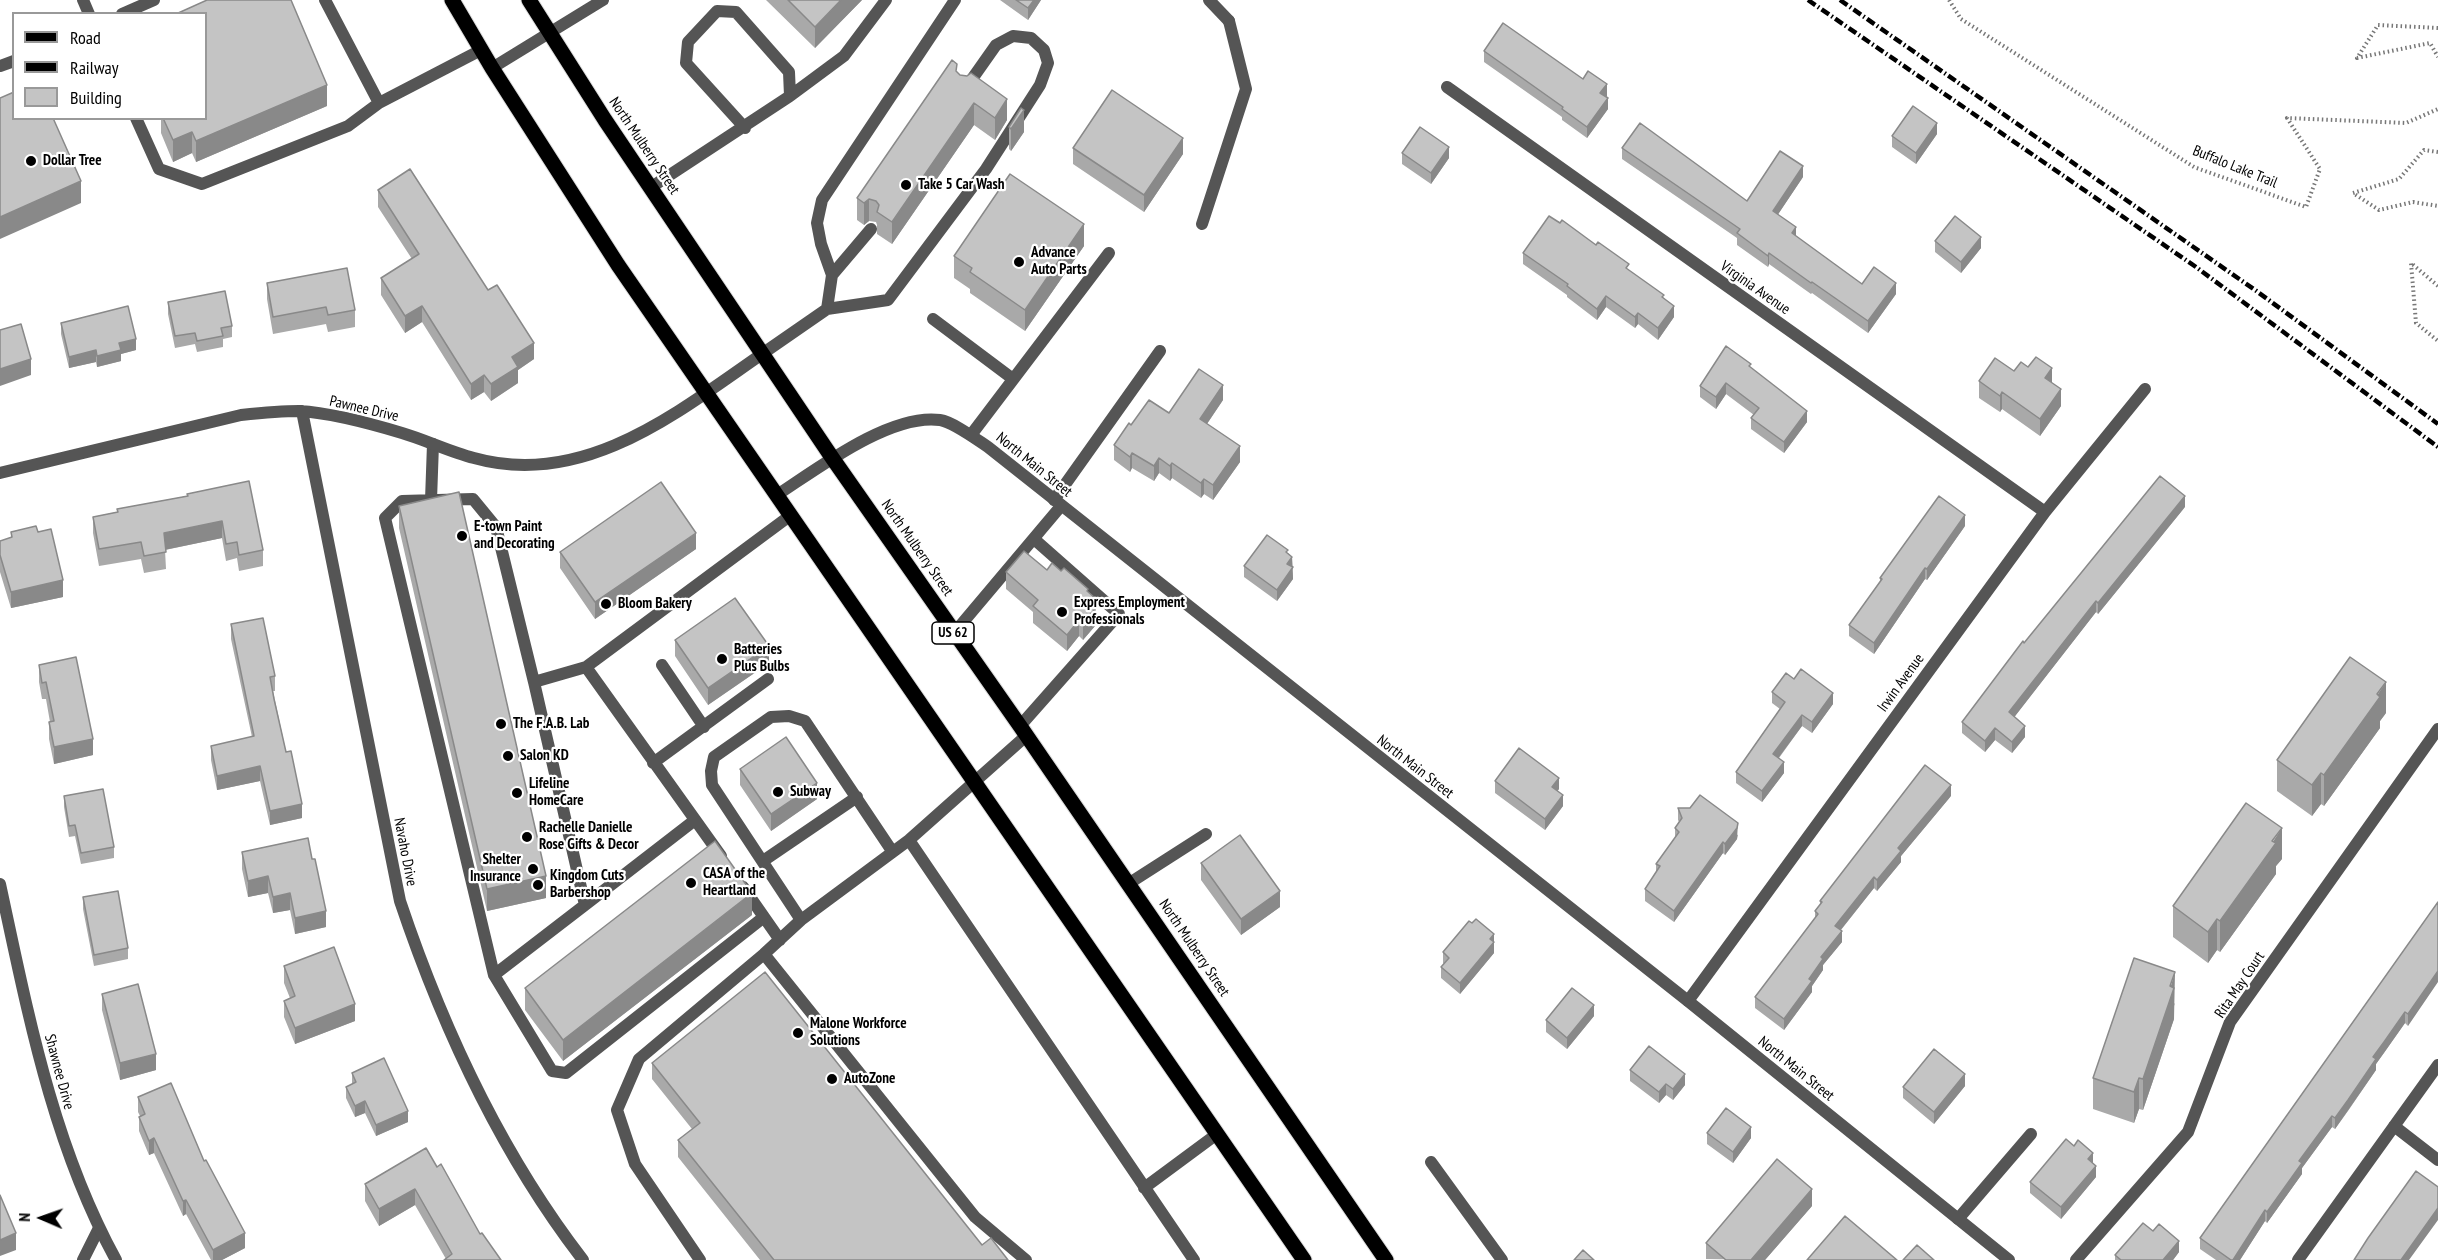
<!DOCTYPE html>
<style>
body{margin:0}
#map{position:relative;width:2438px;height:1260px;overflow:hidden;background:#fff;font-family:"PT Sans Narrow",sans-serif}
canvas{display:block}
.legend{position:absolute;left:12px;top:12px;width:195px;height:108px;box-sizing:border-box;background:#fff;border:2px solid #999;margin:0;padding:8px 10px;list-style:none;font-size:18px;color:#000}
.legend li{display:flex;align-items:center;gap:12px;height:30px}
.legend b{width:30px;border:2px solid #999}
.north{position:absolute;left:12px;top:1188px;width:60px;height:60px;-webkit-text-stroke:4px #fff;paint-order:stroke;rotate:272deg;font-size:16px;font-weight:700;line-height:24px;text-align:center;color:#000}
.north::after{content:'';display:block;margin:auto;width:21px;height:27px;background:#000;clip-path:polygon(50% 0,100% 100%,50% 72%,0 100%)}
</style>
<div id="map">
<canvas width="2438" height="1260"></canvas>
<ul class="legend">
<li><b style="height:8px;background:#000"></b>Road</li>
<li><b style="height:8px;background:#000"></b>Railway</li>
<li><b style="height:16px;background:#c4c4c4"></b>Building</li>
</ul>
<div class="north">N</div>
</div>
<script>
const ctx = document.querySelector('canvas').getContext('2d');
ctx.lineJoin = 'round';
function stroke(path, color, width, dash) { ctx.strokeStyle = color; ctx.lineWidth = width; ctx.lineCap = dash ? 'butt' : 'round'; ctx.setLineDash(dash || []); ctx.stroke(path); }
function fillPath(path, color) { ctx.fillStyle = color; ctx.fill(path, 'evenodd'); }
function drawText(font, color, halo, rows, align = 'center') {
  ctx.font = font + ' "PT Sans Narrow",sans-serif'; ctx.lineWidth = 4.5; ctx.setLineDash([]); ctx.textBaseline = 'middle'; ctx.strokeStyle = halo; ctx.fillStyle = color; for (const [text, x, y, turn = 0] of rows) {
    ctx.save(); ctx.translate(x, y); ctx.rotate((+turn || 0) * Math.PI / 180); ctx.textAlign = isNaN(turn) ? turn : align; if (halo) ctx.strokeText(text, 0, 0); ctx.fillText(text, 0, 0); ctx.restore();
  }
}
const primary = new Path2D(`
 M452,0L492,68L618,265L1304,1260
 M529,0L605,120L833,459L1020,726L1386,1260`);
stroke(primary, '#dbdbdb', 17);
stroke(new Path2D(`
 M1949,0L1961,19L2194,167L2306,207L2320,169L2287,118L2406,123L2438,109
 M2438,28L2378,25L2357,58L2430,43L2438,57
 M2438,152L2424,150L2399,179L2353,193L2379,210L2413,202L2438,206
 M2438,286L2411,263L2416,323L2438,341`), '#777', 4, [1.5, 3]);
stroke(new Path2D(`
 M83,0L89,14
 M325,0L379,103
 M122,14L154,0
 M0,66L14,61
 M492,68L603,0
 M790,96L844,56L886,0
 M136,118L159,169L202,184L348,126L379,103L481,50
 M650,188L790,96L789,72L736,12L717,11L688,42L686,63L745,128
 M1202,224L1246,89L1229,21
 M832,275L871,229
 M827,309L832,275L821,244L817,223L822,200L955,0
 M933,319L1013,379
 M762,354L827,309L888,300L986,169L1040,85L1048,63L1044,50L1031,38L1013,36L996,45L965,89
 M971,435L1109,253
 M431,500L433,444
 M1054,500L1160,351
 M954,633L1061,506
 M662,665L704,727
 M586,667L534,682L496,527L473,499L402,501L385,518L494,975L552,1071L566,1073L764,917
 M1020,726L1119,614L1034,539
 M653,763L768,679
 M909,840L1194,1260
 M721,856L586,667L791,515
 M763,861L857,797
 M1128,884L1206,834
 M743,887L780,940
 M585,905L695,820
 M801,920L712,785L711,771L714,757L771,717L789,716L805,721L892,851
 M764,954L975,1217L1026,1260
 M494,975L585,905L534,682
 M2394,1126L2438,1160
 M1431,1162L1502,1260
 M1144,1188L1217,1134
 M1958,1219L2031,1134
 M83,1260L99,1228
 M700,1260L635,1164L617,1110L639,1059L764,954L801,920L909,840L1026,736
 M2298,1260L2438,1065`), '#555', 12);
stroke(new Path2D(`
 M1209,0L1229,21
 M1447,87L2045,512
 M302,411L400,901C442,1026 502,1155 583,1260
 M0,473L241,415C260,413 280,411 299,411C333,413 369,423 402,433C426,440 450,452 474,458C584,489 678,412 762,354
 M0,884C28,1013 52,1143 116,1260
 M1688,1001L2045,512L2145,389
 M2076,1260L2188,1132L2230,1022L2438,729`), '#555', 12);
stroke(new Path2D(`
 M777,495C817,469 890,413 940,420C953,422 976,439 988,447L1688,1001L2009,1260`), '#555', 12);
stroke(primary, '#000', 15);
stroke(new Path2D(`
 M1808,0L2196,267L2438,447
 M1840,0L2255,290L2438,424`), '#000', 4.5, [9, 3, 1.5, 3]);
fillPath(new Path2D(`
 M766,0H862L815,48Z
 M1000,0H1041L1028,20Z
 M1484,51L1607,96L1606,97L1608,109L1587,138L1562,120V117L1484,62Z
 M957,72L1007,120L995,140L974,125L892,244L877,234V225L876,222L869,221L864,225L857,220V198Z
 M327,106L196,162L192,153L173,162L161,133V118H206Z
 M1009,127L1024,132L1011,151L1009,149Z
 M1937,134L1916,164L1892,147V136Z
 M1073,148L1183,154L1144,212L1073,164Z
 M1622,148L1747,201L1803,177L1778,214L1796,236L1862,284L1896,294L1868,333L1812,293L1811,294L1769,264L1768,267L1737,245V238L1622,159Z
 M1402,153L1449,158L1431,184L1402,164Z
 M378,190L488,290L534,359L518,370V383L491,401L484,392L471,400L422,322L405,333L381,295V278L412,259L378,207Z
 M1560,223L1629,271L1664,298L1674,317L1658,340L1638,324L1635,328L1606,307L1597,320L1567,297V295L1523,264V253Z
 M1935,241L1981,248L1961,273L1935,252Z
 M1084,246L1025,331L970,293V289L954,278V256Z
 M267,283L355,310V327L328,332L326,324L273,334L267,299Z
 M168,302L232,326V337L223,339V347L197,352L195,344L175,348L168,314Z
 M61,323L136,350L121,354V361L97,367L96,362L69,368L61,334Z
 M1751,368L1807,422L1784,453L1751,429V418L1754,415L1726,394L1716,409L1700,397V386Z
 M2014,371L2052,383L2061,406L2040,436L2002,409L2000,412L1979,398V381Z
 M1223,400L1207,424L1240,462L1213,500L1204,494L1201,498L1172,478L1170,481L1159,473L1154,481L1132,468L1130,472L1114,460V445L1131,425L1169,413Z
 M187,496L263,550V566L239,571L237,558L226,561L222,538L165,550L166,569L144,573L141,559L99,566L93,533V517L117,512V509Z
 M399,506L546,898L487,911L399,528Z
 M2185,507L2098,614L2096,612L2014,717L2025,737L2012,753L1995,740L1985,752L1962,733V722L2024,643Z
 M1965,526L1927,580L1925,579L1874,654L1849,636V625L1880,582V578Z
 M11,532H38L63,597L11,608L0,572V541L11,538Z
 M696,549L595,619L560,568V552Z
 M1288,553L1292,557L1293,579L1277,601L1244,577V566Z
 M1047,570L1088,592L1096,616L1095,626L1083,640L1079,636L1067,651L1033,623V612L1006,589V572Z
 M231,624L275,676V691H273L286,752L302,818L270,825L260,781L217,790L211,760V746L252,737L231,639Z
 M675,640L769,663L708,705L675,656Z
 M39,665L93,755L54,764L49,739V722H50L46,699H42L39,682Z
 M1794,679L1833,704L1812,733L1802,726L1779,758L1784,773L1762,802L1736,783V772L1780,709L1772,703V692Z
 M2386,713L2380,721V728L2324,806L2321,804L2312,816L2277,791V760Z
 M740,769L817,799L771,831L740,785Z
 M1495,781L1559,789L1557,791L1563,806L1545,830L1495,793Z
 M64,796L114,847V858L81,864L75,836L69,837L64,807Z
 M1951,796L1901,856V862L1877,891L1874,888L1841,930L1842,942L1823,965V970L1812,986V992L1784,1030L1755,1008V997L1815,918V911L1820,905V901Z
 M1678,808L1738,835L1737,839L1725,855L1723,853L1674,922L1645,901V889L1656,872V864L1675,838V828L1679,822L1678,820Z
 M242,852L326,927L295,934L290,910L273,913L268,893L248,897L242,869Z
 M2282,859L2276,866V874L2220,952L2217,950L2208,963L2173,937V906Z
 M1201,863L1280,907L1241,935L1201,880Z
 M83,897L128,948V959L94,966L83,909Z
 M2438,902L2408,1026L2405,1023L2384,1053L2376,1064V1070L2348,1111L2335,1129L2332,1127L2302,1168V1174L2267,1223L2265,1221L2240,1260H2216L2200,1249V1238Z
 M752,915L563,1061L525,1010V988Z
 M1472,923L1494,934V953L1460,994L1441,978V967L1444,964L1443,963V952Z
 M284,966L355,1021L295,1044L284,1017V1001L290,998L284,983Z
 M102,994L156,1070L120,1080L102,1010Z
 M2175,1003L2174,1006V1019L2143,1110L2139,1109L2134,1123L2093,1109V1078Z
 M1594,1016L1567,1049L1546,1032V1020Z
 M652,1063L982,1245L1008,1260H760L678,1157V1140L692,1129L652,1079Z
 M1630,1070L1685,1085L1673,1100L1666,1095L1659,1103L1630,1081Z
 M352,1073L408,1122L376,1136L365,1113L355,1117L346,1098V1087L352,1084Z
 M1965,1086L1934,1124L1903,1098V1087Z
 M138,1097L204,1161L245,1248L222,1260H211L186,1214L183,1216L154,1153L149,1155L139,1131V1117L140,1116L138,1112Z
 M1707,1133L1751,1138L1733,1163L1707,1144Z
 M2093,1163L2096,1177L2061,1219L2030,1193V1182Z
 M437,1167L480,1234L446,1259L415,1205L379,1226L365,1201V1184Z
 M1812,1206L1765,1260L1706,1259V1243Z
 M2179,1252L2173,1260H2115V1255Z`), '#a9a9a9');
fillPath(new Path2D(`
 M841,0H862L815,48V27Z
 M1034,0H1041L1028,20V8Z
 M1607,84V96L1600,104V93Z
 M327,85V106L196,162V141Z
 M1608,98V109L1587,138V127Z
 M1007,99V120L995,140V118Z
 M974,103V125L892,244V222Z
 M1024,110V132L1011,151V129Z
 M1937,123V134L1916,164V153Z
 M192,132V153L173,162V140Z
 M1183,138V154L1144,212V195Z
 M1449,147V158L1431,184V173Z
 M1803,166V177L1773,222V211Z
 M81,181V203L0,239V217Z
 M869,199V221L864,225V203Z
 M1084,224V246L1025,331V310Z
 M1796,227V239L1792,233Z
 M1981,237V248L1961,273V262Z
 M1769,253V264L1768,267V256Z
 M1896,283V294L1868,333V321Z
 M1606,296V307L1597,320V309Z
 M422,306V322L405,333V316Z
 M1674,306V317L1658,340V328Z
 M1638,313V324L1635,328V317Z
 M136,339V350L121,354V361L97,367V356L119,343Z
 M534,343V359L518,370V383L491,401V384L512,357Z
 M96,350V362L69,368V357Z
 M31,359V375L0,386V369Z
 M2052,368V385L2045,378Z
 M484,375V392L471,400V384Z
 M1726,383V394L1716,409V397Z
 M1223,385V400L1200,434V419Z
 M2061,389V406L2040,436V419Z
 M2002,392V409L2000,412V396Z
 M1807,411V422L1784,453V442Z
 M1240,446V462L1213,500V485Z
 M1132,453V468L1130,472V457Z
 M1159,458V473L1154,481V466Z
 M1172,463V478L1170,481V466Z
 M1204,479V494L1201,498V483Z
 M2185,496V507L2098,614V603Z
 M1965,515V526L1927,580V569Z
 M222,521V538L164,550V533Z
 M696,533V549L595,619V602Z
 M1292,557L1293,579L1277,601V590L1287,564Z
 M1925,568V579L1874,654V643Z
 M63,580V597L11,608V592Z
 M1096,599L1095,626L1083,640V623L1090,605Z
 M2096,601V612L2009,724V712Z
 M1079,620V636L1067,651V635Z
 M769,646V663L708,705V688Z
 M2386,682V713L2380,721V728L2324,806V775Z
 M1833,693V704L1812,733V722Z
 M1802,715V726L1773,765V754Z
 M2025,726V737L2012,753V742Z
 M1995,728V740L1985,752V741Z
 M93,739V755L54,764V747Z
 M1784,762V773L1762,802V791Z
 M260,766V781L217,790V776Z
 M2321,773V804L2312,816V785Z
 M1559,778V789L1552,798V787Z
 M817,783V799L771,831V814Z
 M1951,785V796L1901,856V862L1877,891V880L1898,848Z
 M1563,795V806L1545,830V819Z
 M302,804V818L270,825V811Z
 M1738,823L1737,839L1725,855V844Z
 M2282,828V859L2276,866V874L2220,952V921Z
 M1723,842V853L1674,922V911Z
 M268,876V893L248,897V881Z
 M546,876V898L487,911V889Z
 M1874,877V888L1835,937V926Z
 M1280,891V907L1241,935V919Z
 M290,893V910L273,913V897Z
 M752,893V915L563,1061V1040Z
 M326,911V927L295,934V918Z
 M2217,919V950L2208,963V932Z
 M1842,931V942L1823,965V970L1812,986V992L1784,1030V1019L1821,957Z
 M1494,934V953L1460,994V983Z
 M2438,971V982L2408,1026V1014Z
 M2175,972L2174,1019L2143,1110V1079Z
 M355,1004V1021L295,1044V1028Z
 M1594,1005V1016L1567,1049V1038Z
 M2405,1012V1023L2376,1064V1070L2335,1129V1118L2373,1057Z
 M156,1054V1070L120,1080V1063Z
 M1685,1074V1085L1673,1100V1089Z
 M1965,1074V1086L1934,1124V1112Z
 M2139,1078V1109L2134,1123V1092Z
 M1666,1084V1095L1659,1103V1092Z
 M365,1101V1113L355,1117V1106Z
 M408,1111V1122L376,1136V1125Z
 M2332,1116V1127L2302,1168V1174L2267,1223V1212L2299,1161Z
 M1751,1127V1138L1733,1163V1152Z
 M154,1138V1153L149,1155V1141Z
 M2093,1153V1164L2088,1159Z
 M2096,1166V1177L2061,1219V1207Z
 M415,1189V1205L379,1226V1209Z
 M1812,1189V1206L1765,1260H1751Z
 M186,1200V1214L183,1216V1201Z
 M2438,1208V1220L2409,1260H2401Z
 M2265,1210V1221L2240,1260H2233Z
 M16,1233V1250L0,1256V1240Z
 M245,1233V1248L222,1260H213V1250Z
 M2179,1241V1252L2173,1260H2163Z`), '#898989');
const building = new Path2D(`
 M207,0H291L327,85L196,141L192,132L173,140L163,118H206V14H176Z
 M788,0H841L815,27Z
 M1016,0H1034L1028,8Z
 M1503,23L1583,79L1588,71L1607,84L1600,93L1608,98L1587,127L1562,109L1563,107L1484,51Z
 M952,60L957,64L956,71L960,75L967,76L971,73L1007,99L995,118L974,103L892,222L877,212L879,205L876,201L869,199L864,203L857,198Z
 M1112,90L1183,138L1144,195L1073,148Z
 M14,92V118H53L81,181L0,217V98Z
 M1913,106L1937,123L1916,153L1892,136Z
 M1021,108L1024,110L1011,129L1009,127Z
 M1640,123L1747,201L1780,151L1803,166L1773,211L1796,227L1792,233L1862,284L1874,267L1896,283L1868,321L1812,282L1811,283L1769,253L1768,256L1737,233L1740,229L1622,148Z
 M1420,127L1449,147L1431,173L1402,153Z
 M410,169L488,290L497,285L534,343L512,357L518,367L491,384L484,375L471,384L422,306L405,316L381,278L419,254L378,190Z
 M1010,174L1084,224L1025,310L970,272L972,268L954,256Z
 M1549,216L1560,223L1562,220L1596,245L1598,242L1629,264L1626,268L1664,295L1662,297L1674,306L1658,328L1638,313L1635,317L1606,296L1597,309L1567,286L1568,284L1523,253Z
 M1955,216L1981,237L1961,262L1935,241Z
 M347,268L355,310L328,315L326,307L273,317L267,283Z
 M225,291L232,326L221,328L223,336L197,341L195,333L175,336L168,302Z
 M128,306L136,339L119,343L121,350L97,356L96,350L69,357L61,323Z
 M21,324L31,359L0,369V330Z
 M1726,346L1751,364L1749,366L1807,411L1784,442L1751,418L1759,408L1726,383L1716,397L1700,386Z
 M2036,357L2052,368L2045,378L2061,389L2040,419L2002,392L2000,396L1979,381L1995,358L2014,371L2021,362L2028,367Z
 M1199,369L1223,385L1200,419L1240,446L1213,485L1204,479L1201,483L1172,463L1170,466L1159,458L1154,466L1132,453L1130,457L1114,445L1129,423L1131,425L1149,400L1169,413Z
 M2160,476L2185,496L2098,603L2096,601L2009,712L2025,726L2012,742L1995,728L1985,741L1962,722L2023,641L2024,643Z
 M249,481L263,550L239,555L237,542L226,544L222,521L164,533L166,552L144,556L141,542L99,549L93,517L118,512L117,509L188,496L187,494Z
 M661,482L696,533L595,602L560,552Z
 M459,492L546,876L487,889L399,506Z
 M1939,496L1965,515L1927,569L1925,568L1874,643L1849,625L1882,579L1880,578Z
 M36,526L38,532L51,529L63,580L11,592L0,555V541L12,537L11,532Z
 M1267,535L1288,550L1286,552L1292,557L1287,564L1293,567L1277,590L1244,566Z
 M1024,551L1047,570L1052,563L1061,571L1064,568L1088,589L1087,591L1096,599L1090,605L1095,609L1083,623L1079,620L1067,635L1033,606L1038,600L1006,572Z
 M735,598L769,646L708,688L675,640Z
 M263,618L275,676L270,677L274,699L286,752L291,751L302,804L270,811L260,766L217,776L211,746L254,736L231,624Z
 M76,657L93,739L54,747L49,722L54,721L46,682L42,683L39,665Z
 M2350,657L2386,682L2377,694L2380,697L2324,775L2321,773L2312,785L2277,760Z
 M1801,669L1833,693L1812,722L1802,715L1773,754L1784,762L1762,791L1736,772L1785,702L1772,692L1786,673L1794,679Z
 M786,737L817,783L771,814L740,769Z
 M1519,748L1559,778L1552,787L1563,795L1545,819L1495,781Z
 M1925,765L1951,785L1898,848L1901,851L1877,880L1874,877L1835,926L1842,931L1821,957L1823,959L1809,979L1812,981L1784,1019L1755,997L1818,914L1815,911L1822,902L1820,901Z
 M103,789L114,847L81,853L75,825L69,826L64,796Z
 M1700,795L1738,823L1737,828L1725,844L1723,842L1674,911L1645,889L1660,866L1656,864L1679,832L1675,828L1682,818L1678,808H1690Z
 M2246,803L2282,828L2272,841L2276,843L2220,921L2217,919L2208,932L2173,906Z
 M1240,835L1280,891L1241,919L1201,863Z
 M308,838L312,859H315L326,911L295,918L290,893L273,897L268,876L248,881L242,852Z
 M715,841L752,893L563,1040L525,988Z
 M118,891L128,948L94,955L83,897Z
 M2438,902V971L2408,1014L2405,1012L2384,1042L2373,1057L2376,1059L2348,1100L2335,1118L2332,1116L2299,1161L2302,1163L2267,1212L2265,1210L2233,1260H2231L2200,1238Z
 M1476,919L1494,934L1490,939L1494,942L1460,983L1441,967L1449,958L1443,952L1469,921L1472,923Z
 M334,947L355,1004L295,1028L284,1001L295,996L284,966Z
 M2134,958L2175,972L2170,986L2174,988L2143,1079L2139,1078L2134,1092L2093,1078Z
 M765,972L982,1245L991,1238L1008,1260H774L678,1140L700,1123L652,1063Z
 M138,984L156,1054L120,1063L102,994Z
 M1572,988L1594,1005L1567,1038L1546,1020Z
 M1649,1046L1685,1074L1673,1089L1666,1084L1659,1092L1630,1070Z
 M1934,1049L1965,1074L1934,1112L1903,1087Z
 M384,1058L408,1111L376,1125L365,1101L355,1106L346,1087L356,1082L352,1073Z
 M171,1083L204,1161L206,1160L245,1233L213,1250L186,1200L183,1201L154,1138L149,1141L139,1117L145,1114L138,1097Z
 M1726,1108L1751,1127L1733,1152L1707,1133Z
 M2066,1139L2074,1146L2078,1140L2093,1153L2088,1159L2096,1166L2061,1207L2030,1182Z
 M426,1148L437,1167L441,1164L480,1234L482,1233L501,1260H444L452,1254L415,1189L379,1209L365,1184Z
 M1777,1159L1812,1189L1751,1260H1726L1706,1243Z
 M2416,1171L2438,1187V1208L2401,1260H2354L2368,1238Z
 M0,1195L16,1233L0,1240Z
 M1845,1216L1897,1260H1807Z
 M2143,1223L2153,1231L2159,1224L2179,1241L2163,1260H2121L2115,1255Z
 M1917,1245L1934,1260H1903Z
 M1583,1250L1594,1260H1574Z`);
fillPath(building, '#c4c4c4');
stroke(building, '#898989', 1.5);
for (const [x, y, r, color] of [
 [31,161,6,"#000"],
 [906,185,6,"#000"],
 [1019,262,6,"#000"],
 [462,536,6,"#000"],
 [606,604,6,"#000"],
 [1062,612,6,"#000"],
 [722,659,6,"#000"],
 [501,724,6,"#000"],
 [508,756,6,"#000"],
 [778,792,6,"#000"],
 [517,793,6,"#000"],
 [527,837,6,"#000"],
 [533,869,6,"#000"],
 [691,883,6,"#000"],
 [538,885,6,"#000"],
 [798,1033,6,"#000"],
 [832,1079,6,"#000"]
]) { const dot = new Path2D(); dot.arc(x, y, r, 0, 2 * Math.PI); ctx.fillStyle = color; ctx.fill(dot); stroke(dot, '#fff', 2); }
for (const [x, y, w] of [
 [953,633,42]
]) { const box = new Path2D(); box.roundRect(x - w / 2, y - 11, w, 22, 4.5); ctx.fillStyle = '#fff'; ctx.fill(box); stroke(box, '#000', 1.5); }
drawText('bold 14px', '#000', null, [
 ["US 62",953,633]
]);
drawText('15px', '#000', '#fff', [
 ["North Mulberry Street",644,146,56],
 ["Buffalo Lake Trail",2235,167,22],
 ["Virginia Avenue",1755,288,35],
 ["Pawnee Drive",364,409,13],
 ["North Main Street",1034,465,39],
 ["North Mulberry Street",917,548,55],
 ["Irwin Avenue",1901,683,-54],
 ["North Main Street",1415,767,38],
 ["Navaho Drive",405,852,79],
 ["North Mulberry Street",1194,948,56],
 ["Rita May Court",2240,985,-56],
 ["North Main Street",1796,1069,39],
 ["Shawnee Drive",59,1072,75]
]);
drawText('bold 15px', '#000', '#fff', [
 ["Dollar Tree",43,161],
 ["Take 5 Car Wash",918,185],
 ["Advance",1031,253],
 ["Auto Parts",1031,270],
 ["E-town Paint",474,527],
 ["and Decorating",474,544],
 ["Express Employment",1074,603],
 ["Professionals",1074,620],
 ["Bloom Bakery",618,604],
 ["Batteries",734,650],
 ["Plus Bulbs",734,667],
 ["The F.A.B. Lab",513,724],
 ["Salon KD",520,756],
 ["Lifeline",529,784],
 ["HomeCare",529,801],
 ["Subway",790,792],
 ["Rachelle Danielle",539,828],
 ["Rose Gifts & Decor",539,845],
 ["Shelter",521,860,"right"],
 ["Insurance",521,877,"right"],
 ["CASA of the",703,874],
 ["Heartland",703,891],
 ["Kingdom Cuts",550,876],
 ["Barbershop",550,893],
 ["Malone Workforce",810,1024],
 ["Solutions",810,1041],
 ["AutoZone",844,1079]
], 'left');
</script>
